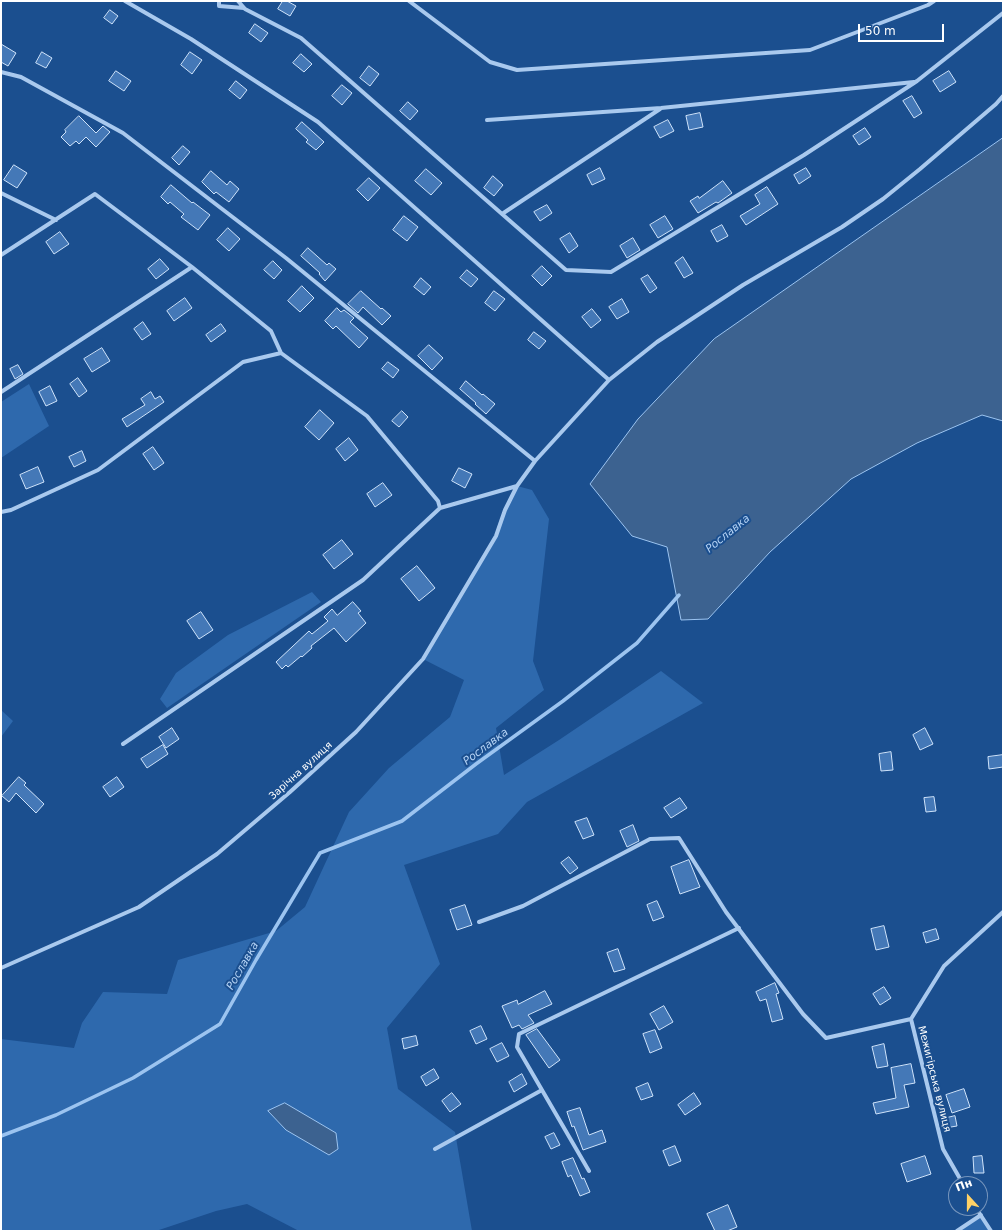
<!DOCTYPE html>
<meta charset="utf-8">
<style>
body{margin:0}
#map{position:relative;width:1004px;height:1232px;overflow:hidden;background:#1b4f8f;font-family:"DejaVu Sans",sans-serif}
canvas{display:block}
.frame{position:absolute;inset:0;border:2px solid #fff;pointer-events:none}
.north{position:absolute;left:948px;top:1176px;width:40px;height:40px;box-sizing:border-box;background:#1b4f8f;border:1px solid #7695bc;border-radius:50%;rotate:339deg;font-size:11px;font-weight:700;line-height:16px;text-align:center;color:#fff}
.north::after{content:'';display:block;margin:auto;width:14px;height:18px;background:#ffd166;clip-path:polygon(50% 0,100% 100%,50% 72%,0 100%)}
.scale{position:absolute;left:858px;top:24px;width:86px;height:18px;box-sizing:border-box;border:2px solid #fff;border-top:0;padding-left:5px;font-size:12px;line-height:14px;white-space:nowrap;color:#fff;-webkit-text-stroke:3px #1b4f8f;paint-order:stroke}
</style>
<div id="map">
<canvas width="1004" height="1232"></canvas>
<div class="frame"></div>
<div class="north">Пн</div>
<div class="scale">50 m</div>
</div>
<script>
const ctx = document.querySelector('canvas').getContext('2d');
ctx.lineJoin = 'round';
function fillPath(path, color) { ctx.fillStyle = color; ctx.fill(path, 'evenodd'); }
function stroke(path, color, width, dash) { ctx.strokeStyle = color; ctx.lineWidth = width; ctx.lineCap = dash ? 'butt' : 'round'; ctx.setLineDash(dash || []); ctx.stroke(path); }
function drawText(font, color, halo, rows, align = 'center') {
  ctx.font = font + ' "DejaVu Sans",sans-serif'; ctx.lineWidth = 4; ctx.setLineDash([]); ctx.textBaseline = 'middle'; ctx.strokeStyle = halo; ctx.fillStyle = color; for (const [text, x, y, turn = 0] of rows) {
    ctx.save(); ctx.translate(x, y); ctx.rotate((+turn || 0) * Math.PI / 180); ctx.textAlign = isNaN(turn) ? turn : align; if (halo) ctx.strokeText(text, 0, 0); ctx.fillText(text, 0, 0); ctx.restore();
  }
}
fillPath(new Path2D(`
 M29,384L49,426L1,458V402Z
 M517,486L532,490L549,519L533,661L544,690L496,728L504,775L559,740L661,671L703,703L527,802L498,834L404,865L440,964L387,1028L398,1089L455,1132L472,1231H299L247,1204L216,1211L156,1231H1V1039L74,1048L82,1023L103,992L167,994L178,960L276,931L305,907L349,812L389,768L450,717L464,680L423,659L496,536L505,510Z
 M312,592L321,602L167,708L160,699L176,673L228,635Z
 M1,710L13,721L1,737Z
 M981,1215L991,1231H962L960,1229Z`), '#2e69ad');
const water = new Path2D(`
 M1003,138V421L982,415L917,443L851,479L770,552L708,619L681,620L667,547L632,536L590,484L638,419L714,339Z
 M285,1103L336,1133L338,1149L329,1155L286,1130L268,1111Z`);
fillPath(water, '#3c6290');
stroke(water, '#9cc4f0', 1);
stroke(new Path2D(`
 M1,1136L56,1115L133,1078L220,1024L256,960L320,853L402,821L476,764L563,701L637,643L679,595`), '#9cc4f0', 3.5);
const building = new Path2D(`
 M283,1H287L296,6L290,16L278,9Z
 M110,10L118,16L112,24L104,18Z
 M255,24L268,33L261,42L249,33Z
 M1,44L16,53L8,66L1,62Z
 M42,52L52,58L46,68L36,63Z
 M190,52L202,60L192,74L181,65Z
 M301,54L312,64L304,72L293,63Z
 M369,66L379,74L370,86L360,78Z
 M116,71L131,81L124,91L109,81Z
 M949,71L956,82L940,92L933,81Z
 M236,81L247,90L240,99L229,90Z
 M342,85L352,93L342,105L332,96Z
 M912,96L922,113L914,118L903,101Z
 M408,102L418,111L410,120L400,111Z
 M700,113L703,127L689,130L686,116Z
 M79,116L96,133L103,126L110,132L96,147L86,137L79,144L76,141L70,146L61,137L66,132L65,130Z
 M668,120L674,131L660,138L654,127Z
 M302,122L324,142L316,150L306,142L308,140L296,129Z
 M865,128L871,137L859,145L853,136Z
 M183,146L190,152L179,165L172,158Z
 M14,165L27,173L17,188L4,180Z
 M600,168L605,179L592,185L587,175Z
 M806,168L811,176L799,184L794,175Z
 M426,169L442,183L431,195L415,181Z
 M211,171L227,185L230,181L239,189L229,202L216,192L214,194L202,182Z
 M493,176L503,185L494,196L484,188Z
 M369,178L380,188L368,201L357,190Z
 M723,181L732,193L718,203L716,202L698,213L690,201L698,196L699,198Z
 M171,185L192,203L193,202L210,215L198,230L181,217L184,214L170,202L168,204L161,197Z
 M767,187L778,204L746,225L740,216L760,204L755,195Z
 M547,205L552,213L540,221L534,212Z
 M404,216L418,227L407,241L393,230Z
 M665,216L673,229L658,238L650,225Z
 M722,225L728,236L717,242L711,231Z
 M228,228L240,239L229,251L217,240Z
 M60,232L69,244L54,254L46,242Z
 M570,233L578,246L569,253L560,239Z
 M633,238L640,250L627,258L620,246Z
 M308,248L327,265L329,263L336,269L325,281L319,274L320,273L301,256Z
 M683,257L693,273L684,278L675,263Z
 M160,259L169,269L156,279L148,269Z
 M273,261L282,270L274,279L264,270Z
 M542,266L552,276L542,286L532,276Z
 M467,270L478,279L471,287L460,278Z
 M648,275L657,288L650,293L641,279Z
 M421,278L431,287L424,295L414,287Z
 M302,286L314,298L300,312L288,301Z
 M361,291L381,309L382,308L391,316L382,325L363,307L358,313L348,304Z
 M494,291L505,299L495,311L485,303Z
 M185,298L192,308L174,321L167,311Z
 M622,299L629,312L617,319L609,307Z
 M337,308L341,312L344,310L354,318L350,322L368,338L359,348L336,326L333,329L325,321Z
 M592,309L601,320L591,328L582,317Z
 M143,322L151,334L142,340L134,329Z
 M221,324L226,331L211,342L206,335Z
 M534,332L546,341L539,349L528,340Z
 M429,345L443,358L432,370L418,356Z
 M102,348L110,361L92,372L84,359Z
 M388,362L399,370L393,378L382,369Z
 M18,365L23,374L15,379L10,369Z
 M78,378L87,391L79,397L70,384Z
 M466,381L482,395L483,394L495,404L486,414L475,404L476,403L460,389Z
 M50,386L57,401L46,406L39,392Z
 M151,392L155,399L160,396L164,402L127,427L122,419L145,405L141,399Z
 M320,410L334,423L319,440L305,427Z
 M402,411L408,417L399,427L392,421Z
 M349,438L358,450L345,461L336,449Z
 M153,447L164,463L154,470L143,454Z
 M82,451L86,461L74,467L69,457Z
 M38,467L44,482L26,489L20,475Z
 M459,468L472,474L465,488L452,481Z
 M383,483L392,495L375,507L367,494Z
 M342,540L353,554L334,569L323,555Z
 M417,566L435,588L419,601L401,579Z
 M353,602L361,611L358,613L366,623L346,642L334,628L311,646L312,648L302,657L301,656L288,667L286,665L282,669L276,662L309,631L312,634L328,621L324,617L332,609L337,615Z
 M201,612L213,630L199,639L187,621Z
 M172,728L179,739L166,748L159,737Z
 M925,728L933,744L920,750L913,735Z
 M163,745L168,754L147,768L141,759Z
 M891,752L893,770L881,771L879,754Z
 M1003,755V767L989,769L988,757Z
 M19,777L26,783L24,785L44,804L36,813L16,793L9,802L2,796Z
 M117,777L124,787L110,797L103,787Z
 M934,797L936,811L926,812L924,798Z
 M680,798L687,808L671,818L664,808Z
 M587,818L594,835L583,839L575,822Z
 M633,825L639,841L627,847L620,831Z
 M569,857L578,868L570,874L561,863Z
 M689,860L700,887L680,894L671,867Z
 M657,901L664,917L653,921L647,905Z
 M465,905L472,925L457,930L450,910Z
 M884,926L889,947L876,950L871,929Z
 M936,929L939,939L926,943L923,933Z
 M618,949L625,969L614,972L607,953Z
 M775,983L779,993L776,994L783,1019L772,1022L766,999L760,1001L756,992Z
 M884,987L891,998L880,1005L873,994Z
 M545,991L552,1004L528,1015L534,1023L522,1029L519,1025L512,1028L502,1006L517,1000L518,1004Z
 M664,1006L673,1022L659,1030L650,1014Z
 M481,1026L487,1039L476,1044L470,1031Z
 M537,1029L560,1060L549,1068L526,1035Z
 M655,1030L662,1048L650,1053L643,1034Z
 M416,1036L418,1045L404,1049L402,1039Z
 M502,1043L509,1056L497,1062L490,1049Z
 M884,1044L888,1066L877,1068L872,1047Z
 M911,1064L915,1083L904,1085L909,1107L876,1114L873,1103L896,1098L891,1068Z
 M434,1069L439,1078L426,1086L421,1077Z
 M522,1074L527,1084L514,1092L509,1082Z
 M648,1083L653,1096L641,1100L636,1088Z
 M964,1089L970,1107L952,1113L946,1095Z
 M452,1093L461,1104L450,1112L442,1101Z
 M694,1093L701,1104L685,1115L678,1105Z
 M580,1108L589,1135L602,1130L606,1142L583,1150L574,1126L572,1127L567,1112Z
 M955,1116L957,1126L945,1128L943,1119Z
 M554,1133L560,1145L551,1149L545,1137Z
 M675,1146L681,1161L669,1166L663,1151Z
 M925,1156L931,1174L907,1182L901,1164Z
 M982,1156L984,1173H974L973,1157Z
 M573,1158L582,1179L584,1178L590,1192L580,1196L571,1175L568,1177L562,1162Z
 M728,1205L737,1227L727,1231H715L707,1214Z`);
fillPath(building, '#4478b7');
stroke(building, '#cfe3fa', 1);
stroke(new Path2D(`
 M125,1L191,39L318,122L609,380
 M219,1V6L244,8
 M238,1L245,9L301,38L566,270L611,272L804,155L917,81L1003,13
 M409,1L490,62L517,70L810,50L928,5L934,1
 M1,72L21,77L123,133L286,258L535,461
 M487,120L661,108L914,82
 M1,193L56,220
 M502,214L660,109
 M1,255L95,194L192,267L271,331L281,353
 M1,392L192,267
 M1,512L11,510L98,470L243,362L281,353L367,416L438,501L440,508L517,486L535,461L609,380L657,342L743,285L842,227L883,199L920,169L996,104L1003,96
 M123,744L363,580L440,508
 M479,922L523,906L650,839L679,838L726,912L803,1014L826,1038L911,1019
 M1,968L139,907L217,854L290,792L356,732L423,659L496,536L505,510L517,486
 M435,1149L542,1090
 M589,1171L517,1047L519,1034L739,928
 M963,1184L943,1149L911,1019L944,966L1003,912
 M976,1208L991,1231
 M957,1231L981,1215`), '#a9c9ee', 4);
drawText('10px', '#fff', '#1b4f8f', [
 ["Зарічна вулиця",301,771,-42],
 ["Межигірська вулиця",934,1079,76]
]);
drawText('italic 11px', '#b5d3f5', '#1b4f8f', [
 ["Рославка",728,534,-39],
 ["Рославка",486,747,-37],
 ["Рославка",243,966,-60]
]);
</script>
